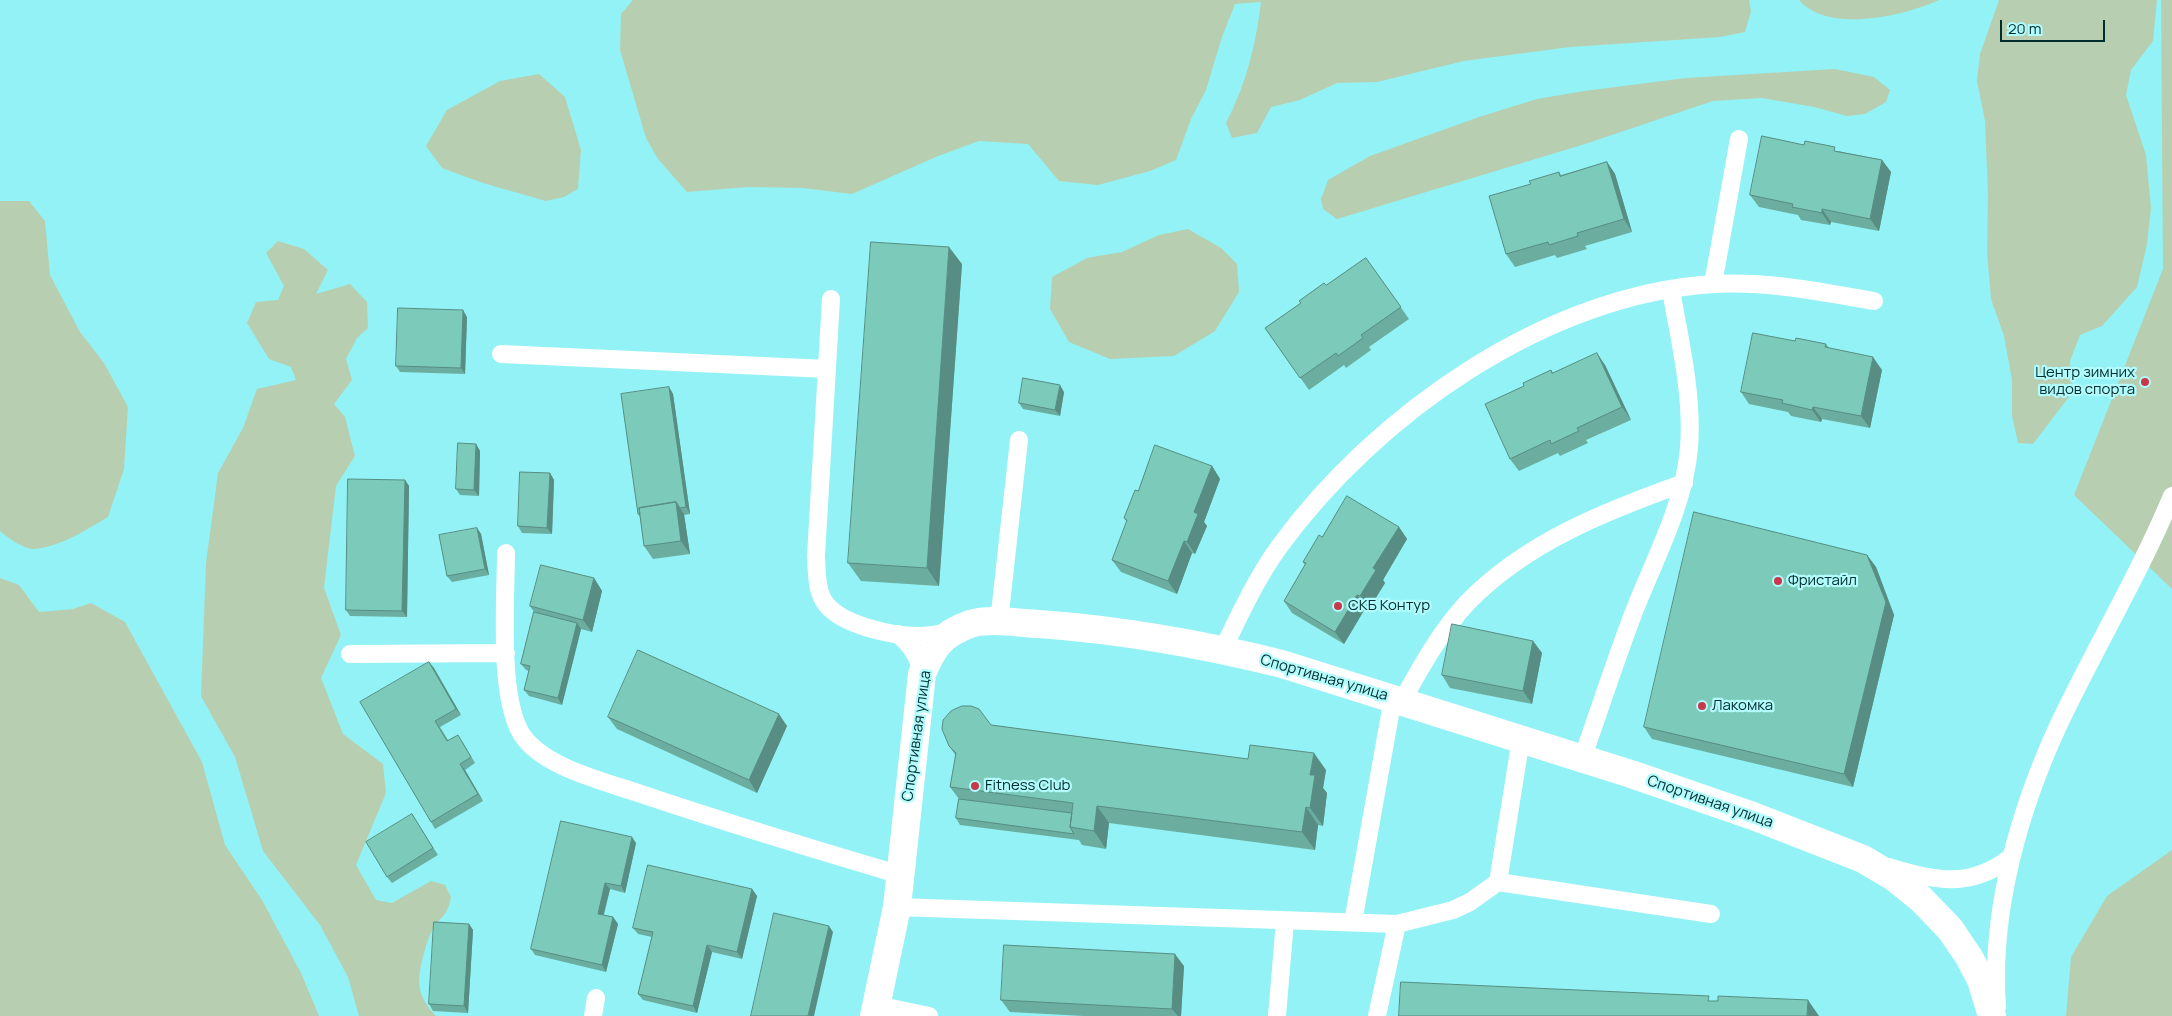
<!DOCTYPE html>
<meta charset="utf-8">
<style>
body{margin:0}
#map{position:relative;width:2172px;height:1016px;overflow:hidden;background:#92f2f5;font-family:Manrope,sans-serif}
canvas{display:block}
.scale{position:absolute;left:2000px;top:20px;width:105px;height:22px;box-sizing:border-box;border:2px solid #002d2e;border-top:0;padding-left:6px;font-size:15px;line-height:18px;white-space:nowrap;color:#002d2e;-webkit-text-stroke:4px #b2fcfe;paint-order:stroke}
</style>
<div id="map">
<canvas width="2172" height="1016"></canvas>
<div class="scale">20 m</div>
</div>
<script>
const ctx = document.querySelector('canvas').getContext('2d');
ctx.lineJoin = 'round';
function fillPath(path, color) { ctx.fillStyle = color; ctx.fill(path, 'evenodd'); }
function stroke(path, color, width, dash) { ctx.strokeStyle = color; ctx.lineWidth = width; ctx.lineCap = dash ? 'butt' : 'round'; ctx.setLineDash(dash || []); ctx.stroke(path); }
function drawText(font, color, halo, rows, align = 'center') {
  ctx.font = font + ' Manrope,sans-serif'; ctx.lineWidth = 4.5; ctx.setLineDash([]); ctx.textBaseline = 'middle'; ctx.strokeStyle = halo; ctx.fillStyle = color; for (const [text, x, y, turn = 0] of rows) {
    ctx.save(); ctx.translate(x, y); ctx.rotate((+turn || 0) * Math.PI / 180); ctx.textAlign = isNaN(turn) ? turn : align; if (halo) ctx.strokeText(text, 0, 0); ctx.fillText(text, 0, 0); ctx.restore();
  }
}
fillPath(new Path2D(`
 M633,0H1749L1751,11L1745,32L1720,37L1570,47L1464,61L1377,82L1337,83L1300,100L1271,107L1257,133L1232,138L1226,123C1246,84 1256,45 1261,2L1235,4L1222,37L1206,90L1191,119L1176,160L1150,171L1098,185L1059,181L1028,144L979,141L938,156L852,194L803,188L748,187L687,192L658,159L646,138L620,50L621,14Z
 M1799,0H1939C1904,16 1828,34 1799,0Z
 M1999,0H2157L2153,41L2131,70L2126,95L2146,155L2151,208L2147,244L2137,287L2102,326L2080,335L2070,361L2072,393L2033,444L2018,443L2012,416V380L2004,336L1991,299L1987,252L1988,194L1985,121L1977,81L1980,54Z
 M2161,0H2172V589L2074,495L2163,269Z
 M1835,69L1874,77L1890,90L1886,102L1865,114L1847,116L1814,107L1762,98L1713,101L1585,144L1337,219L1323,209L1321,199L1328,180L1370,156L1479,117L1537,99L1584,91L1686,78Z
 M539,74L565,97L581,150L578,189L564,197L546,201L483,183L442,168L426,146L447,110L500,81Z
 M0,201H29L45,221L50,275L80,332L104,363L128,407L124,469L108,517C86,530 62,546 35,549C25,550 8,538 0,531Z
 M1188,229L1221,248L1237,264L1239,292L1215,331L1174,356L1110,359L1069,342L1050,309L1052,277L1087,258L1122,252L1159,235Z
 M278,241L304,249L328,270L316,294L350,284L367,302L368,328L357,338L346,359L352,380L334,404L345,417L355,456L336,486L324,588L341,635L321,678L343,734L383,764L386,793L356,865L376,900L392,903L431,881L445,885L451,897C447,916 445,912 435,926C427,936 419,969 419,982C419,995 428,1008 436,1016H359L348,977L320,925L263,851L235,757L201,696L206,563L218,473L243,428L257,389L296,380L291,367L269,359L247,323L256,302L278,300L284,286L266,253Z
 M0,578L19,585L39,612L73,609L91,603L125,622L202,762L225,845L262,900L301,973L319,1016H0Z
 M2172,850V1016H2066L2071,957L2107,896Z`), '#b7cfb0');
stroke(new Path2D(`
 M1713,284L1739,139
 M831,299L816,556C817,571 816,592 826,604C842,625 892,636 918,636C929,636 941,633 952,632
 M501,354L827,369
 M506,553C506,598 497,705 525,739C550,770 611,783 647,796C731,824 816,850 901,875
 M999,622L1019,440
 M898,634C912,647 918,655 922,674
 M1223,649C1240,614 1256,579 1279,547C1375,415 1546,294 1714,284C1768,281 1821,292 1874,301
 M350,654L506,653
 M1402,701C1421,667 1440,632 1467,603C1526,542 1606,511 1684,483
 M1582,759C1600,709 1616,658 1635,609C1656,556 1684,505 1689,448C1693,395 1680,342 1671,290
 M1889,867C1934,881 1971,889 2011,857
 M1498,882L1521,739
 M897,907L1397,924L1453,910L1470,902L1498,882L1711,914
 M1353,922L1393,698
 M877,1005L929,1016
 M1997,1007C1990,912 2019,810 2059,724C2095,648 2139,575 2172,496
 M593,1016L596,998
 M1277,1016L1285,921
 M1377,1016L1397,924`), '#fff', 18);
stroke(new Path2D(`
 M874,1016L897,907L922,674C933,647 942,634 970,624C991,618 1017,623 1039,624C1121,630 1202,644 1282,664L1631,774L1753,816L1863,859L1895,878L1921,899L1950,929L1969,957L1981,980L1992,1016`), '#fff', 28);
fillPath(new Path2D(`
 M1838,151L1882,160L1891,172L1879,231L1831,222L1830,225L1801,220L1798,215L1759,207L1750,195Z
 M1607,162L1615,174L1632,232L1585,246L1587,249L1557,258L1555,255L1515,267L1506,254L1531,184L1559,172L1561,175Z
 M1366,258L1409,319L1369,347L1371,350L1346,368L1344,365L1309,390L1265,328Z
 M962,264L939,586L861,581L848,563Z
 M467,317L465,374L400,372L396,366Z
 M1826,344L1829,348L1882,370L1870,428L1822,419L1821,422L1791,416L1788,412L1749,404L1741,392Z
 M1605,365L1631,420L1586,440L1588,443L1560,456L1558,453L1519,471L1510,459L1524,386L1551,370L1553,373Z
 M669,387L673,394L690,514L684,515L690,554L653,559L644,546L640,517L638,514Z
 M1064,392L1060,416L1023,409L1019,403Z
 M476,444L480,451L479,496L460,495L456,489Z
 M1212,466L1220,479L1204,522L1207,526L1195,554L1192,553L1177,594L1121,572L1112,560L1127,522L1124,518L1138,491Z
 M550,473L554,480L552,534L522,533L518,526Z
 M405,480L409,486L407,617L350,616L346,610Z
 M1399,527L1407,539L1383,580L1385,583L1369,609L1366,607L1344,644L1292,613L1284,601L1305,565L1303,562L1322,537Z
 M477,528L481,534L489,575L452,582L447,576Z
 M1867,555L1876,567L1894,615L1853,787L1652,739L1644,727Z
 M594,578L602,591L592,632L581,629L562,705L529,696L524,690L529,671L526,670L521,664L534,612L530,606Z
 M1533,641L1542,653L1532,704L1450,688L1442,675Z
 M429,662L461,715L440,727L448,740L462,741L475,763L465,770L483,801L435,829L431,822Z
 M608,717L787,726L757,793L617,729Z
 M991,725L1326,770L1323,788L1327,793L1323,826L1318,825L1315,850L1109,823L1106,849L1082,845L1079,840L960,825L956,818L959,799L950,787L956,756L949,746Z
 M412,814L438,855L392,883L387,877Z
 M636,843L625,893L610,889L604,915L613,917L618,924L606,972L535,955L531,949Z
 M752,889L757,896L742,959L712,952L697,1013L643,1000L638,994L652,937L638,934L633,928Z
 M469,924L473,930L468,1013L433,1011L429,1004Z
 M1184,966L1181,1016H1084L1010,1012L1001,1000Z`), '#6bae9f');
fillPath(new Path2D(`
 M1882,160L1891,172L1879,231L1870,219Z
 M1607,162L1615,174L1632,232L1624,219Z
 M1822,209L1831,222L1830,225L1822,213Z
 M949,247L962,264L939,586L927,568Z
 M463,310L467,317L465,374L461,368Z
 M1597,353L1605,365L1631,420L1622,407Z
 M1873,357L1882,370L1870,428L1861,416Z
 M1060,385L1064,392L1060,416L1055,410Z
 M669,387L673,394L690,514L686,507Z
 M1813,407L1822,419L1821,422L1812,410Z
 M476,444L480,451L479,496L474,490Z
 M1212,466L1220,479L1204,522L1207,526L1195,554L1187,542L1194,512Z
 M550,473L554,480L552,534L547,528Z
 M405,480L409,486L407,617L402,611Z
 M676,502L684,514L690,554L681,541Z
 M1399,527L1407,539L1383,580L1385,583L1369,609L1360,596L1373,568Z
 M477,528L481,534L489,575L485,569Z
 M1184,541L1192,553L1177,594L1168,581Z
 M1867,555L1876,567L1894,615L1853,787L1844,774Z
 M594,578L602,591L592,632L583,620Z
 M1357,595L1366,607L1344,644L1335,632Z
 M577,623L581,629L562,705L558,698Z
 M1533,641L1542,653L1532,704L1523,691Z
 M429,662L434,668L461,715L456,709Z
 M779,714L787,726L757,793L749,780Z
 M1314,753L1326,770L1323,788L1327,793L1323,826L1310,808V775Z
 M460,764L465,770L483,801L478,794Z
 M1097,806L1109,823L1106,849L1094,831Z
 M1306,807L1318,825L1315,850L1302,832Z
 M632,837L636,843L625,893L621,886Z
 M605,883L610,889L602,920L598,914Z
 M752,889L757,896L742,959L737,952Z
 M613,917L618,924L606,972L602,965Z
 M469,924L473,930L468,1013L464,1006Z
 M829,926L833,932L814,1016H808Z
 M707,945L712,952L697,1013L693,1006Z
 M1175,954L1184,966L1181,1016H1178L1172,1009Z
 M1808,1000L1819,1016H1807Z`), '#578d82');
const building = new Path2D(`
 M1762,136L1804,145L1805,141L1835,147L1834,151L1882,160L1870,219L1822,209V213L1792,207L1793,204L1750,195Z
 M1607,162L1624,219L1577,233L1578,236L1549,245L1548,242L1506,254L1489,196L1531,184L1529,181L1559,172L1560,176Z
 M871,242L949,247L927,568L848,563Z
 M1366,258L1401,307L1361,335L1363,338L1338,356L1336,353L1300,378L1265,328L1301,303L1299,301L1324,283L1326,285Z
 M398,308L463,310L461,368L396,366Z
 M1753,333L1795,341L1796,338L1826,344L1825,347L1873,357L1861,416L1813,407L1812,410L1782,403L1783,400L1741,392Z
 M1597,353L1622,407L1577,428L1579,431L1551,444L1550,440L1510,459L1485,404L1524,386L1523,383L1551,370L1552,373Z
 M1023,378L1060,385L1055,410L1019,403Z
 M669,387L686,507L680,508L676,502L639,508L640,514H638L621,394Z
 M458,443L476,444L474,490L456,489Z
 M1155,445L1212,466L1194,512L1198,514L1187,542L1184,541L1168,581L1112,560L1127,520L1124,518L1135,490L1138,491Z
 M520,472L550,473L547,528L518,526Z
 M348,479L405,480L402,611L346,610Z
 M1347,496L1399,527L1373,568L1376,570L1360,596L1357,595L1335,632L1284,601L1306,563L1303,562L1319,535L1322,537Z
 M676,502L681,541L644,546L639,508Z
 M1694,512L1867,555L1886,602L1844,774L1644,727Z
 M477,528L485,569L447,576L439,535Z
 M541,565L594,578L583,620L530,606Z
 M534,612L577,623L558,698L524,690L530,666L521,664Z
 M1452,624L1533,641L1523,691L1442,675Z
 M638,650L779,714L749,780L608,717Z
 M429,662L456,709L435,721L447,741L458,735L471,757L460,764L478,794L431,822L360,702Z
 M962,706H971L979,709L991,725L1248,759L1250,745L1314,753L1310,775H1315L1310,808L1306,807L1302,832L1097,806L1094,831L1070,827L1073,803L950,787L956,753L949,746L942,729L943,720L951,711Z
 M959,799L1072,813L1070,827L1074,834L956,818Z
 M412,814L433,848L387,877L366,842Z
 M561,821L632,837L621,886L605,883L598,914L613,917L602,965L531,949Z
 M648,865L752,889L737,952L707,945L693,1006L638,994L653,932L633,928Z
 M774,913L829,926L808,1016H751Z
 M434,922L469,924L464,1006L429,1004Z
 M1004,945L1175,954L1172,1009L1001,1000Z
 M1401,982L1709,996L1708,1001H1718V996L1808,1000L1807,1016H1399Z`);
fillPath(building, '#7ccab9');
stroke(building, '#578d82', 1);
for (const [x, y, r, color] of [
 [2145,382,5,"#c9384a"],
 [1778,581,5,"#c9384a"],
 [1338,606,5,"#c9384a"],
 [1702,706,5,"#c9384a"],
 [975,786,5,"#c9384a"]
]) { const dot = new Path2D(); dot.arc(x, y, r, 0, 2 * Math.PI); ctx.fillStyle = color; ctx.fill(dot); stroke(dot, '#b2fcfe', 2); }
drawText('15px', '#002d2e', '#b2fcfe', [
 ["Центр зимних",2135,373,"right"],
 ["видов спорта",2135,390,"right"],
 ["Фристайл",1788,581],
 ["СКБ Контур",1348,606],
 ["Лакомка",1712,706],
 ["Fitness Club",985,786]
], 'left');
drawText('15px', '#002d2e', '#b2fcfe', [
 ["Спортивная улица",1324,678,16],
 ["Спортивная улица",917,736,-82],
 ["Спортивная улица",1710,802,19]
]);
</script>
